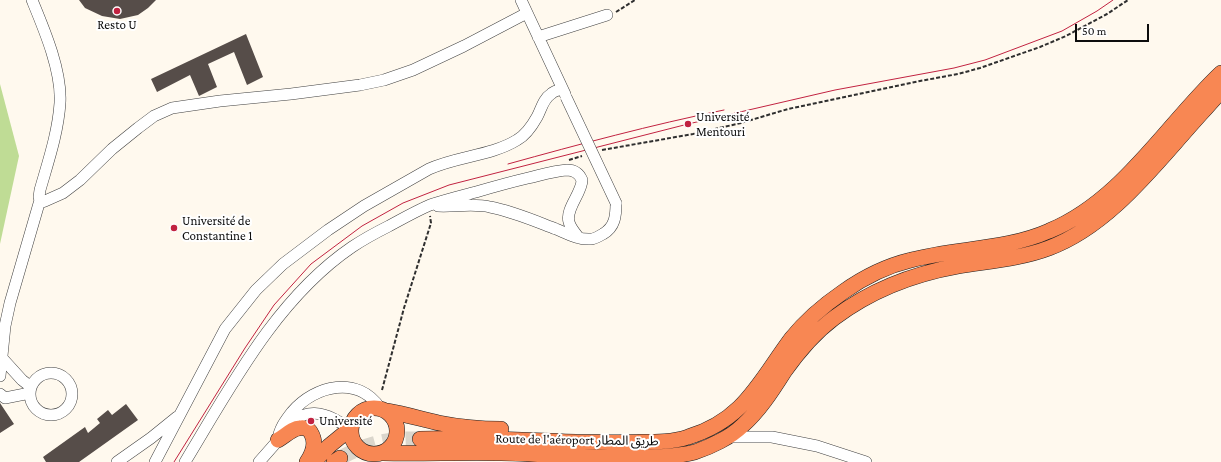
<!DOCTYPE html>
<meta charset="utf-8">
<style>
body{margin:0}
#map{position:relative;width:1221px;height:462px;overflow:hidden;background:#fff9ee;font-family:"Crimson Pro",serif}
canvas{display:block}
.scale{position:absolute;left:1075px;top:24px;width:74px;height:18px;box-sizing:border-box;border:2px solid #0d0d0d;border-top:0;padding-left:5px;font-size:12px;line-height:14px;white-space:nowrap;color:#0d0d0d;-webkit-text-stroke:3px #fff;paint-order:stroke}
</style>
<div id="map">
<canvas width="1221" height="462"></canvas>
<div class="scale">50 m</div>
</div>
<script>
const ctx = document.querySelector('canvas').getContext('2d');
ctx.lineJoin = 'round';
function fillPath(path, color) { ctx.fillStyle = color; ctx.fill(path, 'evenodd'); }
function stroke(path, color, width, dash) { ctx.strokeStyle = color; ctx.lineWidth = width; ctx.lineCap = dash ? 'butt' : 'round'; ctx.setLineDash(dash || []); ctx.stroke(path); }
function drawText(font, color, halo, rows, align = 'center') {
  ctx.font = font + ' "Crimson Pro","Noto Sans Arabic",serif'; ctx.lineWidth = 4; ctx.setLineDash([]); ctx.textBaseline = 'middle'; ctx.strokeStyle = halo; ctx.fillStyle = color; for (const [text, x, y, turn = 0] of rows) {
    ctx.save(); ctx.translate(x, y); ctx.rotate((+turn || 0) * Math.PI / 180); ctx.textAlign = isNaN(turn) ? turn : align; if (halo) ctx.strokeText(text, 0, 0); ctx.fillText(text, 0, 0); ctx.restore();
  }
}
fillPath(new Path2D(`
 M0,84L19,156L0,244Z`), '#bfdc95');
fillPath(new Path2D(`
 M79,0H156L148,8L138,15L120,19L102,16L85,8Z
 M246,34L263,77L247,85L234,52L208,64L217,87L199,96L190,75L157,92L151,79Z
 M0,403L14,424L0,433Z
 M126,404L138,420L79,462H46L43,457L85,427L88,433L100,423L97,419L108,410L112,415Z`), '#564d49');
stroke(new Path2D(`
 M340,458C368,443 388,438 420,439`), '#dbd6cc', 15, [15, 8]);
const minor = new Path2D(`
 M521,0L565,94
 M538,37L607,15
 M40,200L42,202L45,201L63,193L80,180L112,149L138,128L154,116L172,108L220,101L291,94L360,85L384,80L413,70L464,46L527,13
 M438,206C455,207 473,203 490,207C512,211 535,221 556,229C568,234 579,240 591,239C595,239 599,236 603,234C615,227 616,216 616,203
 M2,358L22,380L31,387
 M30 394a21 21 0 1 1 42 0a21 21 0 1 1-42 0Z
 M0,376L5,326L10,303L40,200L39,197L40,190C48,162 58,133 60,103C62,71 44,29 32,0
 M0,394L5,398L30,393
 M727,437H772L817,446L866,462
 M278,440C279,429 285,421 292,412C315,385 358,375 380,408
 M117,462L151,438L177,417
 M155,462L225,329L256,290L283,264L328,230L364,206L429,169C457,156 491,156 517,140C526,135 532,126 537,117C541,110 543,99 551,94C554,91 558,90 562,89
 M185,462C231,386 277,298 352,247C364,239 377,232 389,226C402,219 416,211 430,205C445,200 461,196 476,192C493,187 511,182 528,178C541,175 554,171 567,170C574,170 579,173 582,180C582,193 565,209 569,222C570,227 575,233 579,238
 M259,462L296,420C307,410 322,413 334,419C338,421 341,424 346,424C346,424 351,423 352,423`);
const highway = new Path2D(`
 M351 431a23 23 0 1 1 46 0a23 23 0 1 1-46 0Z
 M387,411C405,414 421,419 439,423C459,427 481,429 501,429
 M420,439C472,437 524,440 576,442C598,442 619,443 641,442C657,442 673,442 688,437C744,420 759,382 791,339C806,320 824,305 843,292C864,277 886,266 911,260C956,248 1006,250 1049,231C1122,201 1166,125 1221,73
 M278,440C285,436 293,428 300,428C305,427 309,429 311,433C317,443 313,453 307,462
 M383,453C422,454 462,452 501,453C527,453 553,456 579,457C596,458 614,457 632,457C653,457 676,457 695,452C710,447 731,437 742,426C759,411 772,391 784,372C798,352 814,333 834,318C871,290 913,274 958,266C988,261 1020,259 1049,248C1103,228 1145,177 1182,135C1195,120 1208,106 1221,91
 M314,462L329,446L351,428
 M334,462L340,458`);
stroke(minor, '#404040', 12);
stroke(highway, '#1e1e1e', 16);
stroke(new Path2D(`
 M616,12L635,0
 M602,150L693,134L741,123L788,109L920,81L958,74L980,68L1040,47L1066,36L1107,14L1128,0
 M569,160L582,156
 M382,390L404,308L431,223L430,216`), '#2f2f2f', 2, [4, 2]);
stroke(minor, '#fff', 11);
stroke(highway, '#f88753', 15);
stroke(new Path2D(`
 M508,164C580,144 651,125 724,110
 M174,462L245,348L274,305L311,264L362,226L403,203L449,185L688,124L835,90L954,68L985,60L1062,31L1097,11L1113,0`), '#c12240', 1);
const minorBridge = new Path2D(`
 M566,97L616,203`);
stroke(minorBridge, '#404040', 12, []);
stroke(minorBridge, '#fff', 11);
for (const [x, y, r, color] of [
 [117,11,4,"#c12240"],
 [688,124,4,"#c12240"],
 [174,228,4,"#c12240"],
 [311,421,4,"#c12240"]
]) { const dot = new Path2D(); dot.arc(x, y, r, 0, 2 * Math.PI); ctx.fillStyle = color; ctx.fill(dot); stroke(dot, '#fff', 1.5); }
drawText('13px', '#0d0d0d', '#fff', [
 ["Resto U",117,25,"center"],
 ["Université",696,117],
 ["Mentouri",696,132],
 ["Université de",182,221],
 ["Constantine 1",182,236],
 ["Université",319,421]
], 'left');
drawText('13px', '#0d0d0d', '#fff', [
 ["Route de l'aéroport طريق المطار",577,440,1]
]);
</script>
